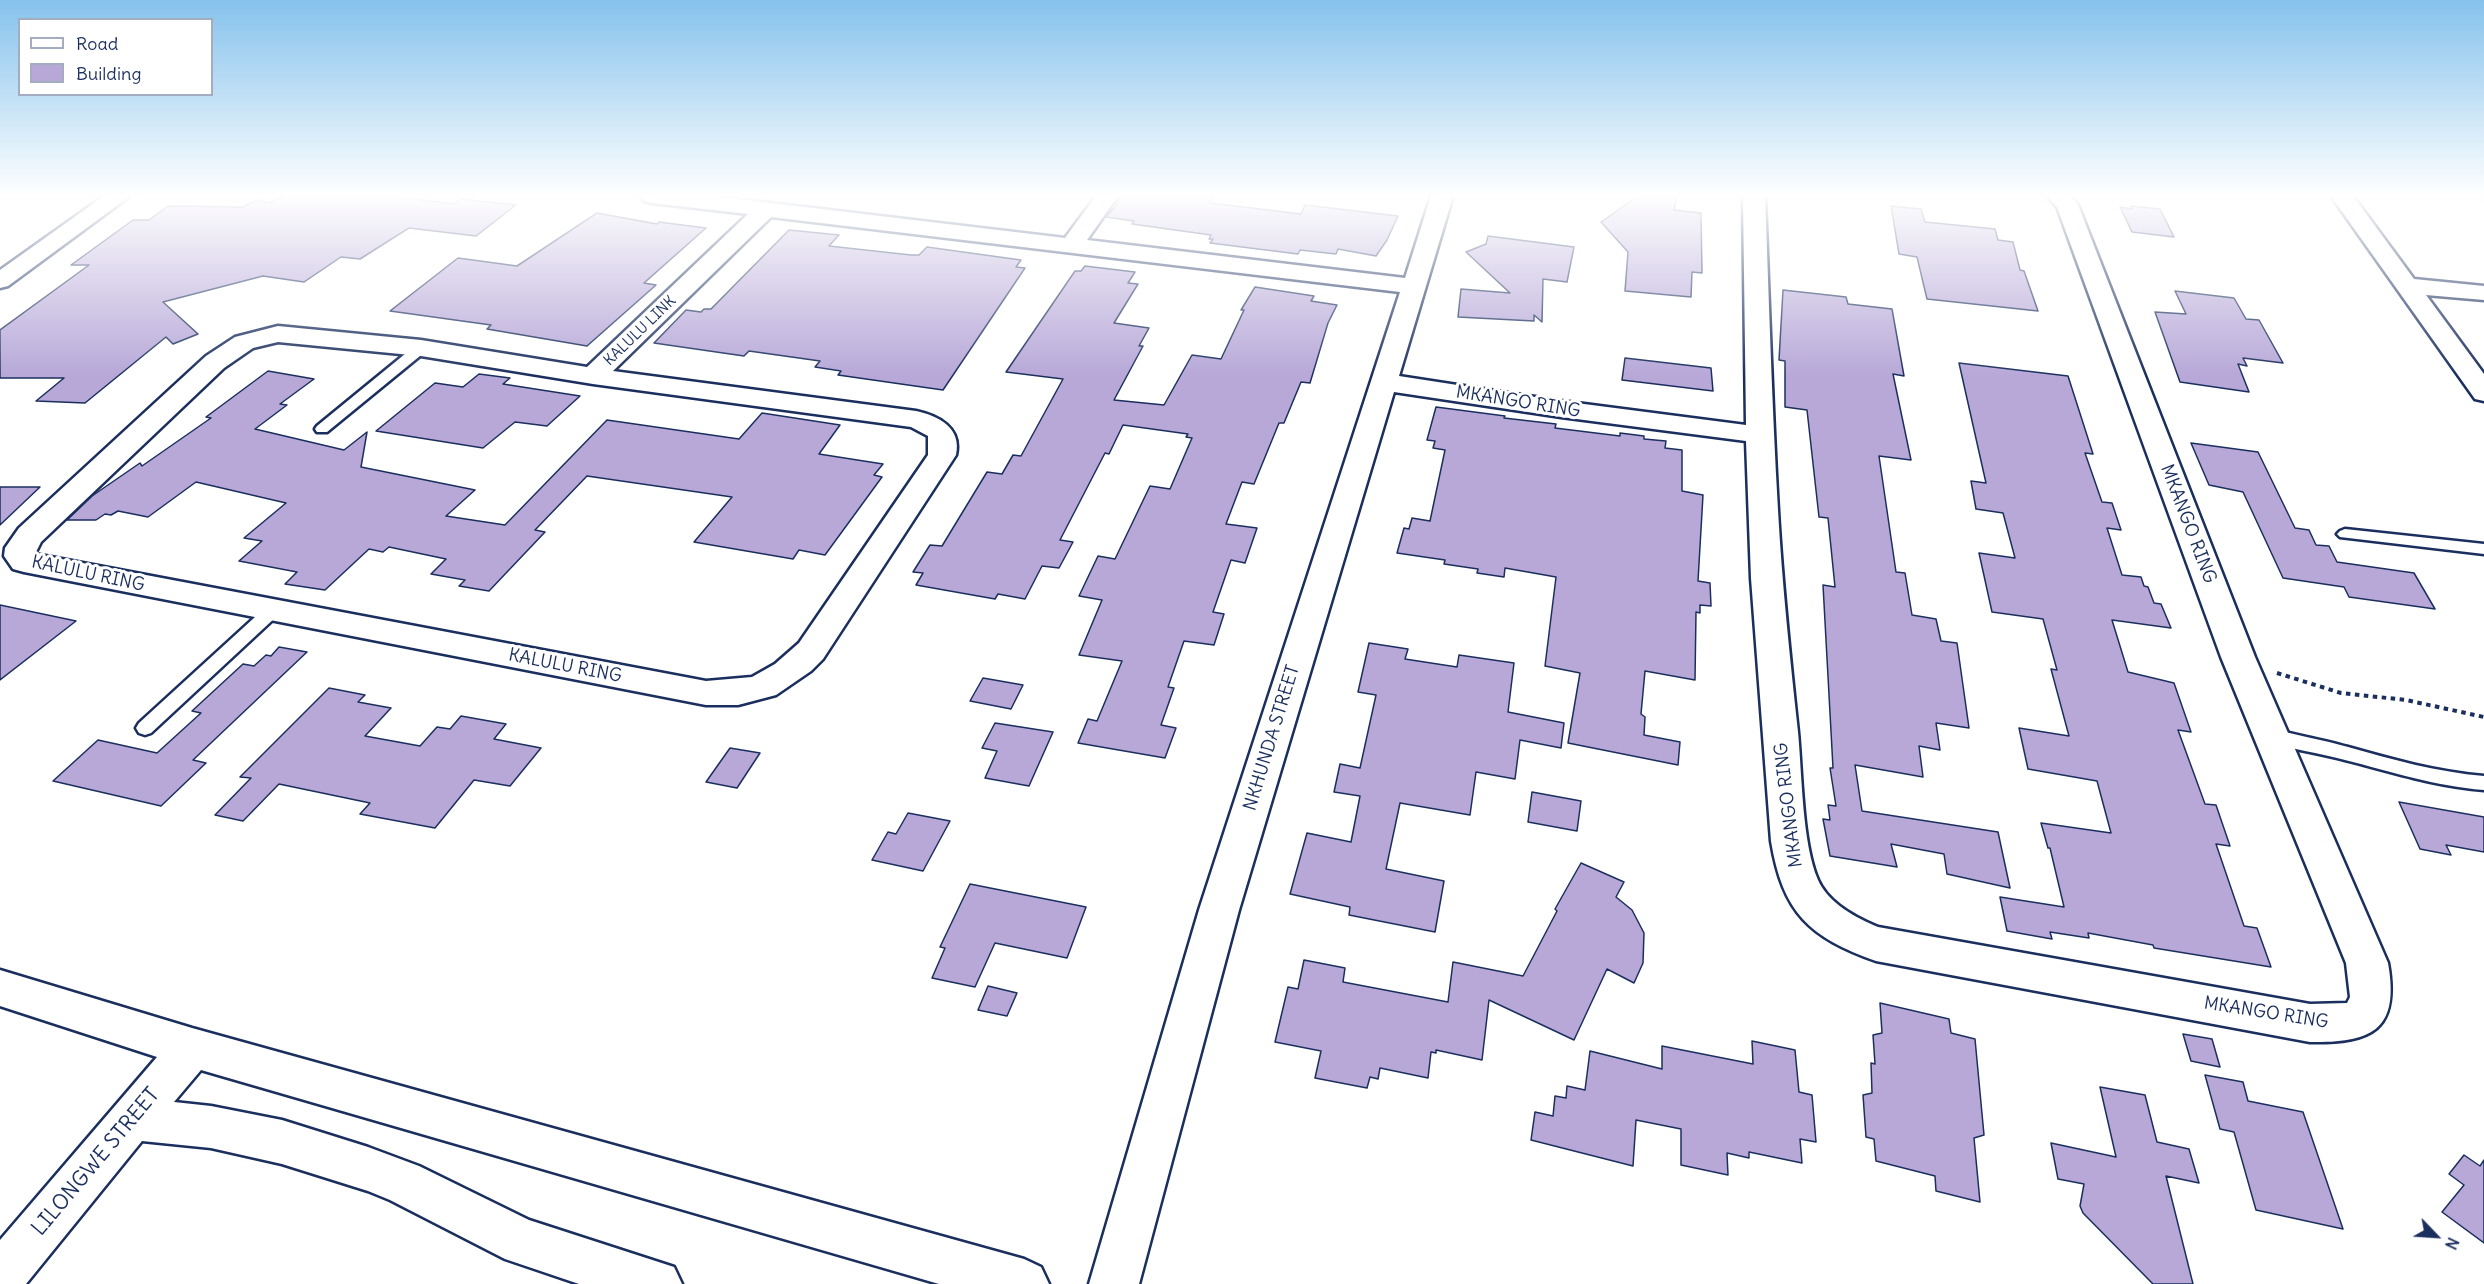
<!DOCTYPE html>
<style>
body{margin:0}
#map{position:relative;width:2484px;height:1284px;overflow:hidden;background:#fff;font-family:Delius,sans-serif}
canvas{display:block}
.legend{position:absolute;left:18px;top:18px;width:195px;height:78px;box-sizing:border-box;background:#fff;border:2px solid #a4acbf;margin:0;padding:8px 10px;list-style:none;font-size:18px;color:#1b2f5e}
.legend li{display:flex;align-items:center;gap:12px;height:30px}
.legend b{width:30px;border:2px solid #a4acbf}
.north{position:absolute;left:2406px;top:1206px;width:60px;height:60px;-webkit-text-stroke:4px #fff;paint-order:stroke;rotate:115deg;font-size:16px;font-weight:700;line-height:24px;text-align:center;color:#1b2f5e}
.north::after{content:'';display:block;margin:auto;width:21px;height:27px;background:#1b2f5e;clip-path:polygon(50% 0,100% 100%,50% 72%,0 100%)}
</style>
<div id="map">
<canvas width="2484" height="1284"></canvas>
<ul class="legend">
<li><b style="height:8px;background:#fff"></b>Road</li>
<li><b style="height:16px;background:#b7a8d8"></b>Building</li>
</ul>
<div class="north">N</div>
</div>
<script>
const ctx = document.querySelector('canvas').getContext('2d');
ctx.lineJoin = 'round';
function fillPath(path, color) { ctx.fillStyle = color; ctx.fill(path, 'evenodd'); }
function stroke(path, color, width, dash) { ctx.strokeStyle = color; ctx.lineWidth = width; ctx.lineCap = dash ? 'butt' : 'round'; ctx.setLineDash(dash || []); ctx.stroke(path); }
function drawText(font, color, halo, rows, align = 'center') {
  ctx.font = font + ' Delius,sans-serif'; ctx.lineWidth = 6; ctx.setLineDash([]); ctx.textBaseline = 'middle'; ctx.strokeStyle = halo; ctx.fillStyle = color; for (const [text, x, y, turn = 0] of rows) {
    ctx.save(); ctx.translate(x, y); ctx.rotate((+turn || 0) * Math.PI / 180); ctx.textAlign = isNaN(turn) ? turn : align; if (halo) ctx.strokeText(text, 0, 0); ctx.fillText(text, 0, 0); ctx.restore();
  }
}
const building = new Path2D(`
 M284,196H390L454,204L461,199L516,205L476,236L409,228L360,259L341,257L304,282L263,276L163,302L198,334L173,344L166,337L85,403L36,401L64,378H0V330L89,265H71L133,220H149L168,206L243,207L256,200L269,203Z
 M1120,196H1213L1210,203L1301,214L1305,205L1398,216L1387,240L1376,256L1338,249L1336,254L1300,250L1298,254L1210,243L1213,239H1209L1211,235L1132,224L1134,221L1106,217L1117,205Z
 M1638,196H1677L1674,210L1701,213L1702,273L1692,272L1691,297L1625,291L1628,252L1601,222Z
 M1891,206L1921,209L1925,222L1995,229L1998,240L2013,242L2020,270L2024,271L2038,311L1927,299L1917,257L1899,254Z
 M2131,206L2160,209L2174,237L2132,232L2120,207L2132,209Z
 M597,213L657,224L659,222L706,228L644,283L656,285L587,346L487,329L491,325L390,311L458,258L517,266Z
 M789,230L839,235L829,246L911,255H919L927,247L1021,260L1016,267L1025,268L943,390L838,375L841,371L815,367L820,361L749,351L744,356L654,343L686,310L701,312L704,309H711Z
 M1488,236L1574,247L1567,282L1543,279L1542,322L1534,315V321L1458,317L1461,289L1510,293L1466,252L1486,244Z
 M1085,266L1135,272L1128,283L1138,284L1114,323L1149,328L1139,346H1143L1114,400L1164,405L1192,355L1221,359L1244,310H1241L1255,287L1314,296L1311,301L1337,305L1328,323L1310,383L1301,382L1284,423H1279L1254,484L1242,482L1226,524L1257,528L1245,563L1231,560L1213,612L1224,614L1214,645L1184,641L1168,687L1174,688L1161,725L1176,728L1165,758L1078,743L1088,719L1097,721L1122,661L1079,655L1102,600L1079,596L1098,556L1115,559L1150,486L1170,489L1192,438L1186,437L1188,434L1123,425L1109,454L1105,453L1060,540L1073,542L1059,568L1042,566L1025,599L998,594L995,599L916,585L923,573L913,572L930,545L942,546L987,472L1002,474L1013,455L1021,456L1063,379L1006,372L1075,271H1081Z
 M1783,290L1846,297L1848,304L1892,309L1904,376L1893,374L1911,460L1879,456L1896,572L1905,573L1912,615L1936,619L1941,641L1957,643L1969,728L1936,723L1940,750L1919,746L1923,777L1855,765L1862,811L1998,832L2010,888L1947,874L1944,854L1891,844L1897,867L1830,856L1823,819L1830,820L1828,805L1836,806L1830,768H1833L1823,585L1835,587L1828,518L1819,517L1807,410L1785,407V361L1779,360Z
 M2175,291L2234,298L2246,319L2259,320L2283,363L2243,358L2247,366L2238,364L2249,392L2180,382L2155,312L2186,314Z
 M1625,358L1711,368L1713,391L1622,380Z
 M1959,363L2068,376L2093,454L2085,453L2102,502L2112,503L2121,530L2107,528L2122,575L2141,577L2144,586L2148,587L2154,603L2161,604L2171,628L2112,620L2128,672L2174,683L2191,732L2178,730L2205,804L2216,805L2230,846L2216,844L2244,926L2257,928L2271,967L2154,948L2153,945L2088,933L2089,938L2050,932L2052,939L2007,931L2000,897L2064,907L2050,848H2048L2041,823L2111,833L2097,781L2028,769L2019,728L2069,736L2051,669L2057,670L2043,619L1992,612L1979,553L2015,558L2003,513L1976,509L1971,481L1986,483Z
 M268,371L314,379L280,404L287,405L255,429L344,450L367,432L361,467L475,490L446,516L505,525L607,420L739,439L762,413L840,425L819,454L883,464L874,475L882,477L825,555L799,550L793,559L694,542L732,497L587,476L535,530L545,532L489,591L459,586L465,580L431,574L446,559L389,547L383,552L369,549L325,590L285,584L297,572L239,561L262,541L244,538L286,503L196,482L148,517L118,511L111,515L105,514L96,520H67L92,496L140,463L142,466L211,418L206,417Z
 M479,374L510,378L503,384L580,396L547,426L515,422L483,448L376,431L435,383L463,387Z
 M1436,407L1505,416L1504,418L1556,424L1555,428L1620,436V433L1644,436V439L1666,441L1665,448L1682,450V491L1703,495L1698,581L1710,583L1711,606L1700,605V613L1696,612L1695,680L1645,671L1641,714L1645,717L1644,735L1680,742L1678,765L1568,743L1580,673L1545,666L1556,577L1505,568L1504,577L1477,573L1478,569L1444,564L1445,560L1397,553L1404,528L1409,529L1412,518L1430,521L1445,450L1433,448L1435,441L1427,440Z
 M2191,443L2258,452L2295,528L2309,530L2316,545L2329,546L2337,562L2414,573L2435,609L2349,597L2344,587L2283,578L2243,492L2209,485Z
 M0,487H40L0,525Z
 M0,605L76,621L0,680Z
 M1369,643L1408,649L1405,659L1457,667L1459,655L1514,663L1508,712L1564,723L1561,748L1520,740L1515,779L1476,772L1470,815L1400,803L1386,869L1444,881L1435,932L1349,915L1350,907L1290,894L1307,833L1351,842L1360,796L1334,792L1340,764L1360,768L1376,695L1358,692Z
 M279,647L307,652L193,760L206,763L161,806L53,781L98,740L157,753L201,713L192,711L243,664L254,666L266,655L271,656Z
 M983,678L1023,685L1011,709L970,701Z
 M329,688L365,695L358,702L391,708L365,736L420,746L437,727L450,729L461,716L506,724L494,739L541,748L510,786L474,780L435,828L360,814L370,803L279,784L243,821L215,815L251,778L240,777Z
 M995,723L1053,732L1029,786L985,778L997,751L982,748Z
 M730,748L760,753L737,788L706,782Z
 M1532,792L1581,801L1577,831L1528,822Z
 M2399,802L2484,817V852L2446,845L2451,855L2420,849Z
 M908,813L950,821L923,871L872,860L888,832L896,834Z
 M1581,863L1624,882L1616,897L1632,910L1644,933L1643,963L1634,983L1607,969L1574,1040L1489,1000L1482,1060L1436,1050V1053L1431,1052L1428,1078L1380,1068L1378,1079L1370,1077L1367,1088L1315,1078L1321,1051L1275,1042L1288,987L1298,989L1304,960L1345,968L1343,982L1448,1002L1453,962L1523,976L1557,911L1555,909Z
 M970,884L1086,907L1067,958L995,943L975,987L932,978L945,948L940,947Z
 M988,986L1017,993L1007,1016L978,1010Z
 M1880,1003L1949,1019L1951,1033L1975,1039L1984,1135L1974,1138L1980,1202L1936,1191L1935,1176L1876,1161L1874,1139L1866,1137L1863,1095L1872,1093L1871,1063L1875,1064L1873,1035L1882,1033Z
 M2183,1034L2212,1039L2220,1067L2191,1061Z
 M1752,1041L1795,1050L1799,1092L1812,1095L1816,1142L1800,1139L1802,1163L1749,1152V1158L1727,1153L1728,1175L1681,1165V1129L1636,1120L1633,1166L1531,1140L1535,1112L1553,1116L1555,1096L1566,1098L1567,1086L1585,1090L1590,1051L1662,1069V1046L1753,1064Z
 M2205,1075L2243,1082L2248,1101L2303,1112L2343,1229L2256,1210L2234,1132L2220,1129Z
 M2100,1087L2145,1095L2157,1142L2189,1149L2199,1183L2166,1176L2193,1284H2153L2083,1213L2080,1206L2084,1184L2058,1179L2051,1143L2116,1157Z
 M2464,1155L2480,1166L2484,1160V1243L2442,1212L2464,1185L2449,1174Z`);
fillPath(building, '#b7a8d8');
stroke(building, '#1b2f5e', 1.5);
const lane = new Path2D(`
 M421,344L426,345L427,348L426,351L327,432H317L315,429L317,426L416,345Z
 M2345,529L2484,544V554L2340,537L2337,534L2340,531Z
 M272,606L278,607L280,611L278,615L151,733L145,735L139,733L136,728L139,723L266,607Z
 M2271,729C2297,735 2323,740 2348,747C2394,760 2437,772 2484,776V790C2434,786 2393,772 2345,760C2319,753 2291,749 2265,741L2262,736L2265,731Z`);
const street = new Path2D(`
 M104,196H130L8,286L0,288V270Z
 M641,196H712L1065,238L1096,196H1118L1087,240L1405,278L1431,196H1453L1399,376L1561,401L1746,425L1743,196H1765C1769,301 1772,406 1778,510C1782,584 1790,658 1798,732C1802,774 1802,843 1818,880C1828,903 1856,918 1878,927L2310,1004L2347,1003L2350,997L2346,963L2221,657L2057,207L2047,196H2071L2078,205L2255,657L2388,963C2400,1030 2372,1043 2310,1042L1876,961C1809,937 1783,913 1771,841L1751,578L1746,441L1561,417L1394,392L1239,910L1139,1284H1089L1199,910L1400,292L771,217L613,371L916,411C939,416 962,428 956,455L823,659L811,671L776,695L738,705H706L24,572L13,569L4,556L5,548L19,528L206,356L235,337L278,326L421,340L587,367L748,214L652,203L644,201ZM278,342L421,356L593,384L911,427L928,436V455L799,643L775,664L752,677L706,681L35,554L41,542L224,368L253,348Z
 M2331,196H2353L2414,279L2484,286V300L2426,295L2484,374V401L2475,399Z
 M0,970L192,1028L1024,1259L1041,1267L1049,1284H939L201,1070L174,1102L211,1106L282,1120L368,1147L419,1166L529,1220L674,1267L682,1284H579L505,1259L390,1200L368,1191L282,1164L211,1148L142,1141L26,1284H0V1240L157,1057L0,1006Z`);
stroke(lane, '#1b2f5e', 5);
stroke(street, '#1b2f5e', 5);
stroke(new Path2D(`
 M2277,673L2341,693L2406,700L2484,717`), '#1b2f5e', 4, [4.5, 4.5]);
fillPath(lane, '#fff');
fillPath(street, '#fff');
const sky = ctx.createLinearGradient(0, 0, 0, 376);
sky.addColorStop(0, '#85c2ec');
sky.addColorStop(0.52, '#fff');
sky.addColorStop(1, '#ffffff00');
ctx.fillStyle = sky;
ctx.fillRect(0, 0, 2484, 376);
drawText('15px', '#1b2f5e', '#fff', [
 ["KALULU LINK",640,331,-44]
]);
drawText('18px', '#1b2f5e', '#fff', [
 ["MKANGO RING",1518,402,9],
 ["MKANGO RING",2188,524,69],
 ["KALULU RING",88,574,12],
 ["KALULU RING",565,666,11],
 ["NKHUNDA STREET",1272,738,-73],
 ["MKANGO RING",1789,805,-97],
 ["MKANGO RING",2266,1013,9]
]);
drawText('21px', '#1b2f5e', '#fff', [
 ["LILONGWE STREET",96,1162,-50]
]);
</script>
